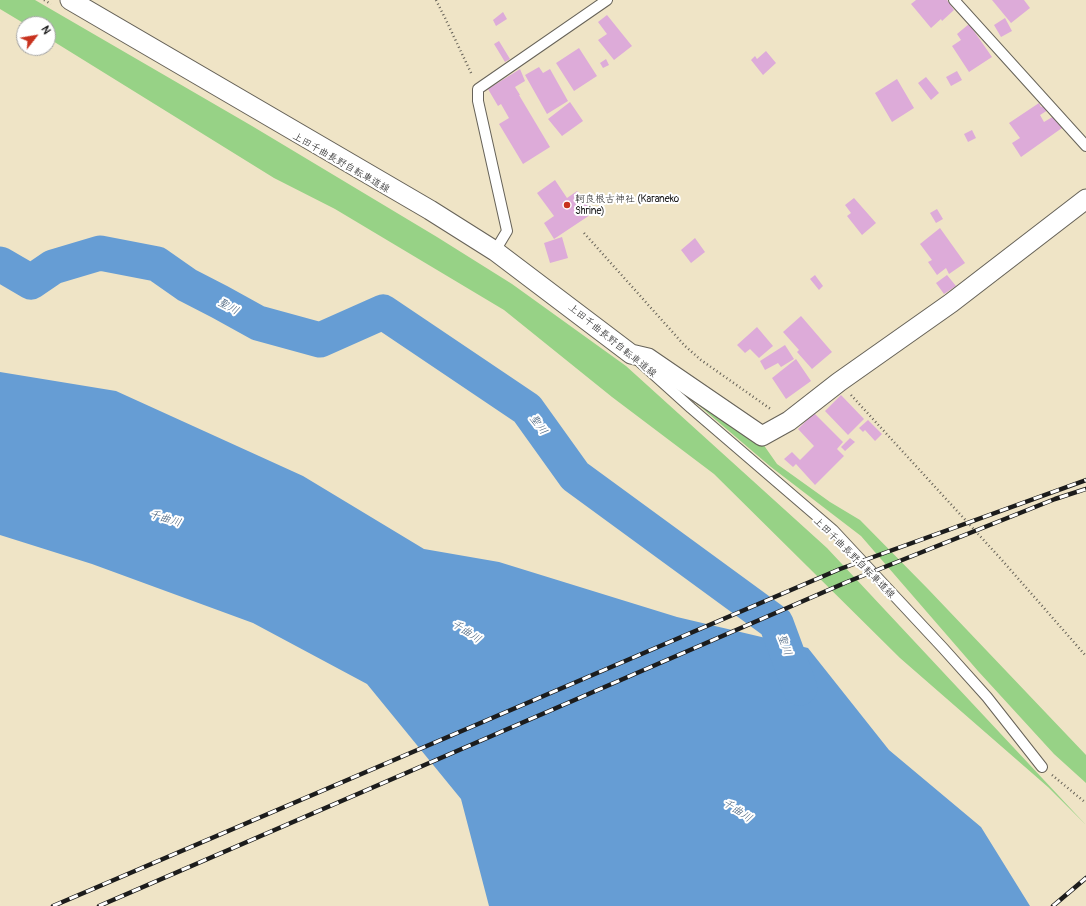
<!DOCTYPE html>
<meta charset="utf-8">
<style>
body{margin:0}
#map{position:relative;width:1086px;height:906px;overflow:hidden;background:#efe4c6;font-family:Pangolin,sans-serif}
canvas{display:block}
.north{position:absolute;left:16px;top:16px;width:40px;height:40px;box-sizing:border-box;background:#fff;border:1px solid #a4a4a4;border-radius:50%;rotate:59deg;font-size:11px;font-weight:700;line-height:16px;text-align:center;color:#1c1c1c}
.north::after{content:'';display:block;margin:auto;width:14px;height:18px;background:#c8321e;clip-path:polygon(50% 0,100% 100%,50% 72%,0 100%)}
</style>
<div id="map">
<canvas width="1086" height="906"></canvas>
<div class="north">N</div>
</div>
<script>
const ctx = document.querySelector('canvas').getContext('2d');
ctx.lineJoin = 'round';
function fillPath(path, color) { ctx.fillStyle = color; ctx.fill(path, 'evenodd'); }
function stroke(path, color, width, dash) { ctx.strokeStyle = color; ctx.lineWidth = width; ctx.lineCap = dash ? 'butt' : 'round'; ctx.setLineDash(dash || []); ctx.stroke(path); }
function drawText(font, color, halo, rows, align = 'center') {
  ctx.font = font + ' Pangolin,"Klee One",sans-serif'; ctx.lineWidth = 4; ctx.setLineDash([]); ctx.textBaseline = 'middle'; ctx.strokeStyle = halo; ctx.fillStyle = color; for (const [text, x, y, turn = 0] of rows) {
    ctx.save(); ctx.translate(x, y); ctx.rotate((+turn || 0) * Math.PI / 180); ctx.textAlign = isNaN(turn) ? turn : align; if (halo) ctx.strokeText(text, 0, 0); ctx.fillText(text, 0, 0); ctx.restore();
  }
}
fillPath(new Path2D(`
 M0,0H35L252,126L437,237L512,284L626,366L827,548L1086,825L1048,787L900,658L714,474L612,397L504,310L335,209L274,178L48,38V24H25L0,9Z
 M655,368L763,444L777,464L830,502L860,520L928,589L1086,755V783L1054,754L978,671L861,536L771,467Z`), '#97d286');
fillPath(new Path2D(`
 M0,372L116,391L303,476L424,549L499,562L677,617L808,648L889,750L981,827L1030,906H489L461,799L367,684L253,623L92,564L0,535Z`), '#669dd4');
stroke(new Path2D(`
 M0,264L31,282L53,267L100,253L157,264L187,285L220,302L258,323L320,340L383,312L527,409L575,476L776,623L800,688`), '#669dd4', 35);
fillPath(new Path2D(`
 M916,0H947L954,10L942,21L941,19L931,28L911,4Z
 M992,0H1024L1030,8L1011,23Z
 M503,12L507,19L496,26L493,20Z
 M607,15L632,46L614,60L598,40L607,34L598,22Z
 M1005,18L1012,31L1001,37L994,25Z
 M969,24L992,57L969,72L952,46L961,40L957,34Z
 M499,41L510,59L505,62L494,44Z
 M579,48L597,76L574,91L556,63Z
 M766,51L776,63L763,75L751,60L755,56L757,59Z
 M606,59L609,65L603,68L600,63Z
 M539,67L543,73L550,69L568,101L547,114L525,75Z
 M520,69L525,81L515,87L520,95H519L550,147L523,164L499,124L509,118L501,104L498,106L488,89Z
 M957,71L962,80L951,86L946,77Z
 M926,77L939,93L931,100L918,83Z
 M897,79L914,108L892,122L875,93Z
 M570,102L583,121L562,136L548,119Z
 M1039,103L1041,107L1044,106L1048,110L1040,115L1044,122L1054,116L1062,128L1021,157L1012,143L1020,138L1009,123Z
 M972,130L976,138L968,142L964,134Z
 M555,180L567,198L577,191L593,213L554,239L544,223L554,216L537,193Z
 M854,198L876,223L862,235L847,216L851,213L845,205Z
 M937,209L943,219L936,223L930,213Z
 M940,228L965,263L949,274L946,268L937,275L928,262L932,260L920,244Z
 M562,237L568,258L550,263L544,243Z
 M695,238L705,252L691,263L681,250Z
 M815,275L823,286L819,290L810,279Z
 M947,275L956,286L944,294L936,283Z
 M801,316L832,352L812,369L797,352L799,350L783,332Z
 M757,327L773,346L759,358L750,349L745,353L737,345Z
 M785,345L794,359L781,367L778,363L765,370L760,361Z
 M796,359L811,381L786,399L772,378Z
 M841,395L864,419L848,435L825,411Z
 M814,413L843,442L837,449L844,456L815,485L796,464L793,467L784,459L792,452L800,460L814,446L798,429Z
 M868,420L882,434L875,441L865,430L863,432L859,428Z
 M850,438L855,442L845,451L841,447Z`), '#ddabd9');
const service = new Path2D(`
 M954,0L1086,146
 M495,251L507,231L478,101V89L607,0
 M640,362L691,408L833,530L943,648L987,697L1042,767`);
const minor = new Path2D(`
 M70,0L430,210L495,251L631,354L648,358L762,436L789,421L839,382L951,303L1086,199`);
stroke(service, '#666258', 12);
stroke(minor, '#666258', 21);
stroke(new Path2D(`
 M44,0L51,4
 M436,0L446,20L472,75
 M584,233L685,346L701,360L772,410
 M851,395L1001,559L1086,656
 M1052,775L1086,803`), '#666258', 2.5, [1, 3]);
stroke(service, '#fff', 10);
stroke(minor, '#fff', 19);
const rail = new Path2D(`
 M53,906L840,569L1086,480
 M99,906L847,582L1055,499L1086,489
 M1053,906L1086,878`);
stroke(rail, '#1c1c1c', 4.5);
stroke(rail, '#fff', 3, [9]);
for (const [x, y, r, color] of [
 [567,205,4,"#c8321e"]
]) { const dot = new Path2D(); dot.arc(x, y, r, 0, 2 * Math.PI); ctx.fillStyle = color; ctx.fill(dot); stroke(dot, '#fff', 1.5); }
drawText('10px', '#1c1c1c', '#fff', [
 ["上田千曲長野自転車道線",341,163,30],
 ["上田千曲長野自転車道線",612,341,39],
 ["上田千曲長野自転車道線",854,558,45]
]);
drawText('10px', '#1c1c1c', '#fff', [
 ["軻良根古神社 (Karaneko",575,199],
 ["Shrine)",575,211]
], 'left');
drawText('italic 11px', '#415c78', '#fff', [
 ["聖川",228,307,28],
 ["聖川",538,425,54],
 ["千曲川",165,519,17],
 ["千曲川",466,632,33],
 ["聖川",784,645,70],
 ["千曲川",737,811,33]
]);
</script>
